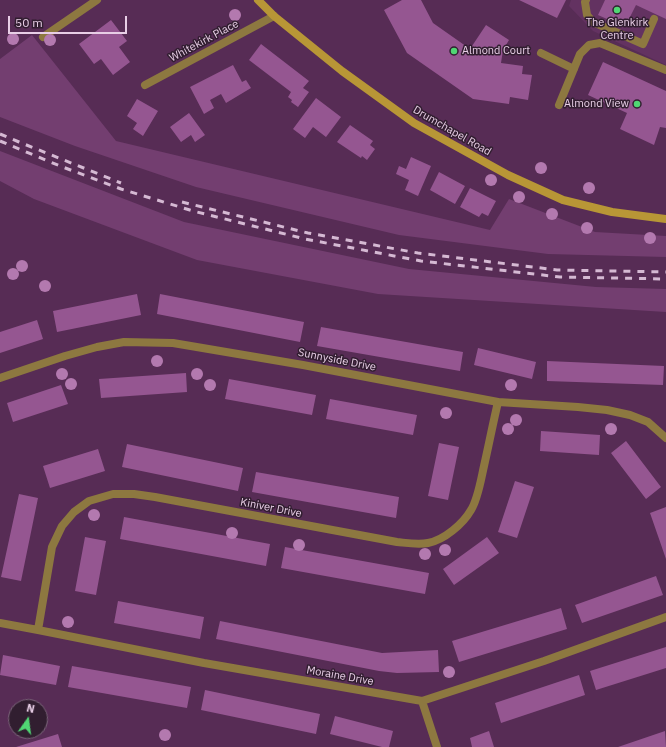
<!DOCTYPE html>
<style>
body{margin:0}
#map{position:relative;width:666px;height:747px;overflow:hidden;background:#572c55;font-family:"IBM Plex Sans",sans-serif}
canvas{display:block}
.north{position:absolute;left:8px;top:699px;width:40px;height:40px;box-sizing:border-box;background:#311e30;border:1px solid #7a6479;border-radius:50%;rotate:14deg;font-size:11px;font-weight:700;line-height:16px;text-align:center;color:#e8cee6}
.north::after{content:'';display:block;margin:auto;width:14px;height:18px;background:#50d674;clip-path:polygon(50% 0,100% 100%,50% 72%,0 100%)}
.scale{position:absolute;left:8px;top:16px;width:119px;height:18px;box-sizing:border-box;border:2px solid #e8cee6;border-top:0;padding-left:5px;font-size:12px;line-height:14px;white-space:nowrap;color:#e8cee6;-webkit-text-stroke:3px #311e30;paint-order:stroke}
</style>
<div id="map">
<canvas width="666" height="747"></canvas>
<div class="north">N</div>
<div class="scale">50 m</div>
</div>
<script>
const ctx = document.querySelector('canvas').getContext('2d');
ctx.lineJoin = 'round';
function fillPath(path, color) { ctx.fillStyle = color; ctx.fill(path, 'evenodd'); }
function stroke(path, color, width, dash) { ctx.strokeStyle = color; ctx.lineWidth = width; ctx.lineCap = dash ? 'butt' : 'round'; ctx.setLineDash(dash || []); ctx.stroke(path); }
function drawText(font, color, halo, rows, align = 'center') {
  ctx.font = font + ' "IBM Plex Sans",sans-serif'; ctx.lineWidth = 3; ctx.setLineDash([]); ctx.textBaseline = 'middle'; ctx.strokeStyle = halo; ctx.fillStyle = color; for (const [text, x, y, turn = 0] of rows) {
    ctx.save(); ctx.translate(x, y); ctx.rotate((+turn || 0) * Math.PI / 180); ctx.textAlign = isNaN(turn) ? turn : align; if (halo) ctx.strokeText(text, 0, 0); ctx.fillText(text, 0, 0); ctx.restore();
  }
}
fillPath(new Path2D(`
 M571,0H666V65L593,31L569,6Z`), '#633261');
fillPath(new Path2D(`
 M32,35L116,141L490,230L509,199L595,232L666,236V257L548,254L399,235L196,187L75,146L0,117V59Z
 M0,151L184,222L409,269L596,287L666,289V312L378,294L197,260L34,199L0,181Z`), '#733e70');
fillPath(new Path2D(`
 M402,0H421L433,23L470,49L486,25L509,40L503,50L501,63L523,66L522,74L532,75L528,100L510,97L509,104L473,99L407,53L384,10Z
 M519,0H566L557,18Z
 M605,0H666V19L636,5L625,27L598,15Z
 M111,20L127,41L119,47L130,62L113,75L101,59L94,64L79,44Z
 M261,44L309,81L303,88L309,92L298,107L291,102L292,100L288,97L291,92L249,60Z
 M603,62L666,91V128L660,127L654,145L620,129L627,113L588,95Z
 M233,65L242,82L246,80L251,88L226,103L221,94L210,100L214,108L204,114L190,87Z
 M316,98L341,117L326,137L313,127L305,138L293,129Z
 M137,99L158,111L143,136L133,129L137,123L127,116Z
 M189,113L205,135L195,142L191,135L181,142L170,127Z
 M350,125L373,141L370,145L375,149L367,160L362,156L361,158L337,142Z
 M411,157L431,166L418,196L405,190L409,180L396,174L399,166L406,169Z
 M439,172L465,186L455,204L430,190Z
 M470,188L496,201L488,216L482,213L479,217L460,207Z
 M137,294L141,315L57,332L53,311Z
 M160,294L304,322L300,342L157,314Z
 M37,320L43,339L0,353V332Z
 M321,327L463,352L460,371L317,346Z
 M478,348L536,362L532,379L474,365Z
 M547,361L664,366L663,385L547,381Z
 M186,373L187,392L101,398L99,379Z
 M229,379L316,395L312,415L225,399Z
 M61,385L68,404L13,422L7,403Z
 M330,399L417,415L413,435L326,419Z
 M541,431L600,435L599,455L540,451Z
 M626,441L661,487L646,499L611,453Z
 M439,443L459,447L448,500L428,496Z
 M127,444L243,468L238,491L122,467Z
 M98,449L105,471L50,488L43,466Z
 M256,472L399,497L396,518L252,492Z
 M515,481L534,487L517,538L498,532Z
 M19,494L38,498L21,581L1,577Z
 M666,507V559L650,513Z
 M124,517L270,544L266,566L120,539Z
 M85,537L106,541L96,595L75,591Z
 M487,537L499,553L454,585L443,569Z
 M285,547L429,573L425,594L281,568Z
 M656,576L663,595L582,623L575,605Z
 M118,601L204,617L200,639L114,623Z
 M561,608L567,629L459,662L452,641Z
 M220,621L382,653L438,650L439,672L397,673L379,671L216,639Z
 M666,647V668L596,690L590,671Z
 M3,655L60,666L56,685L0,675Z
 M72,666L191,687L187,708L68,687Z
 M579,675L585,695L501,723L495,703Z
 M205,690L320,714L316,734L201,710Z
 M335,716L393,731L389,747H382L330,734Z
 M489,731L494,747H472L470,738Z
 M665,731L666,747H618Z
 M58,734L62,747H16Z`), '#955691');
stroke(new Path2D(`
 M586,0L585,2L587,15L593,22L643,44L654,19
 M541,53L574,69
 M559,105L580,54L589,45L600,43L666,70`), '#8d7840', 8);
stroke(new Path2D(`
 M43,37L97,0
 M145,85L274,16
 M0,378L65,356L97,347L124,342L173,343L303,365L498,402L578,407L607,410L630,415L648,422L666,438
 M0,623L38,630L204,663L422,701L544,661L666,617
 M38,630L52,547L62,526L74,512L89,501L113,494H134L155,497L397,542C407,543 418,545 428,543C444,540 463,524 471,510C478,499 481,479 484,466C489,444 493,423 498,402
 M422,701L437,747`), '#8d7840', 8);
stroke(new Path2D(`
 M258,0L274,16L342,71L414,123L508,175L563,200L612,212L666,219`), '#b89636', 8);
stroke(new Path2D(`
 M0,134L19,142L121,183
 M0,141L60,166L121,189L193,211L305,239L421,261L560,277L666,279
 M182,202L308,233L418,253L557,270L666,272`), '#d5b9d3', 3, [7, 7]);
ctx.fillStyle = '#b379af';
for (const [x, y] of [
 [235,15],
 [13,39],
 [50,40],
 [541,168],
 [491,180],
 [589,188],
 [519,197],
 [552,214],
 [587,228],
 [650,238],
 [22,266],
 [13,274],
 [45,286],
 [157,361],
 [62,374],
 [197,374],
 [71,384],
 [210,385],
 [511,385],
 [446,413],
 [516,420],
 [508,429],
 [611,429],
 [94,515],
 [232,533],
 [299,545],
 [445,550],
 [425,554],
 [68,622],
 [449,672],
 [165,735]
]) { ctx.beginPath(); ctx.arc(x, y, 6, 0, 2 * Math.PI); ctx.fill(); }
for (const [x, y, r, color] of [
 [617,10,4,"#50d674"],
 [454,51,4,"#50d674"],
 [637,104,4,"#50d674"]
]) { const dot = new Path2D(); dot.arc(x, y, r, 0, 2 * Math.PI); ctx.fillStyle = color; ctx.fill(dot); stroke(dot, '#311e30', 1.5); }
drawText('11px', '#e8cee6', '#311e30', [
 ["The Glenkirk",617,23],
 ["Centre",617,36],
 ["Almond Court",462,51,"left"],
 ["Almond View",629,104,"right"]
]);
drawText('11px', '#e8cee6', '#311e30', [
 ["Whitekirk Place",204,41,-28],
 ["Drumchapel Road",452,131,30],
 ["Sunnyside Drive",337,360,11],
 ["Kiniver Drive",271,508,11],
 ["Moraine Drive",340,676,10]
]);
</script>
